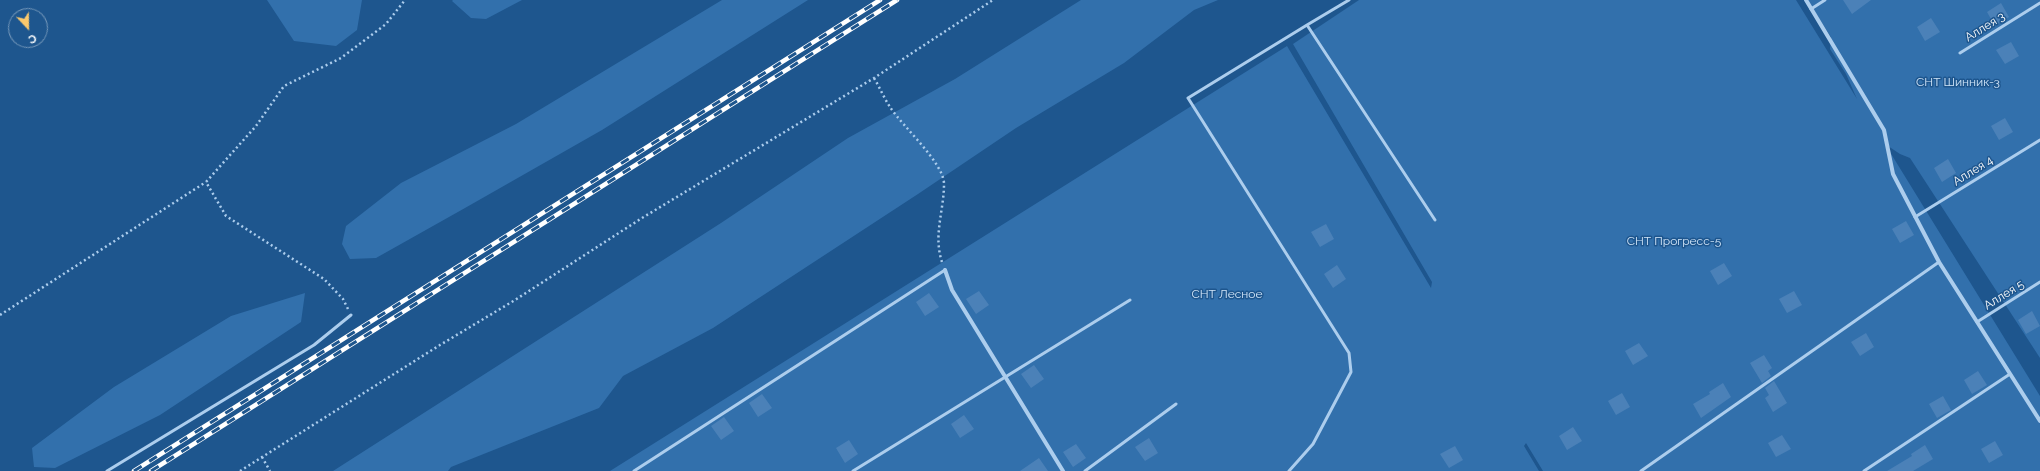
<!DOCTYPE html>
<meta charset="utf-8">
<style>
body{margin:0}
#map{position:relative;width:2040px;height:471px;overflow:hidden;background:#1e568e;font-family:Raleway,sans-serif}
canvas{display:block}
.north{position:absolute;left:8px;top:8px;width:40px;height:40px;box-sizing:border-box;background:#1e568e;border:1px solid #789abb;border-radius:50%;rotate:158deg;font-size:11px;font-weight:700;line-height:16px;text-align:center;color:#fff}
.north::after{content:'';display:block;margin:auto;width:14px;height:18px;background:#fbc96c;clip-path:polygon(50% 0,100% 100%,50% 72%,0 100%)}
</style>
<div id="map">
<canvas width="2040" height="471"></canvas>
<div class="north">С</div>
</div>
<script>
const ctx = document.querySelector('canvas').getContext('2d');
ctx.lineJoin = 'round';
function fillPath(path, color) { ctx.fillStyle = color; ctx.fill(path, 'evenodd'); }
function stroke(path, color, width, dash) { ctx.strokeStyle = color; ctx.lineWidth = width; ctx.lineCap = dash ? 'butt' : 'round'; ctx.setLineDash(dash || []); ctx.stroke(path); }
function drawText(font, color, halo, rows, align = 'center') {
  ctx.font = font + ' Raleway,sans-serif'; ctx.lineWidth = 3; ctx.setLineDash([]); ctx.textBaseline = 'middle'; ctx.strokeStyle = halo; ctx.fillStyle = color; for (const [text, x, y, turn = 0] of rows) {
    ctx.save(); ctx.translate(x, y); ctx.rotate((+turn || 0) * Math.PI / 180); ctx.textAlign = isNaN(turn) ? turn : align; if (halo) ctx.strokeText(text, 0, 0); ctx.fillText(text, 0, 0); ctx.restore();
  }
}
fillPath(new Path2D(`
 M267,0H362L357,30L336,46L294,41Z
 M453,0H522L486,19L471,18L452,1Z
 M722,0H808L602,130L465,208L376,258L350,259L342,244L346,226L401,183L516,124Z
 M1081,0H1218L1194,10L1124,63L1016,128L918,194L713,328L623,376L599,408L451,467L448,471H333L721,223L848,138L955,79Z
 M1359,0H1796L1857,99L1846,74L1830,49L1831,37L1807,0H2040V358L1910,158L1900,154L1885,144L2040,396V471H1543L1526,443L1524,446L1539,471H610L1287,46L1431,288L1432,282L1293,44Z
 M305,293L301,322L160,415L55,468L34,467L32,448L114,387L231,316Z`), '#3270ac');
fillPath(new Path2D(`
 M1843,0H1871L1852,14Z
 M2001,3L2009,17L1995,26L1987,12Z
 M1931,18L1940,32L1925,41L1917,27Z
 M2011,42L2019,56L2005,64L1996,50Z
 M2005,118L2013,132L1999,140L1991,126Z
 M1948,159L1956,173L1942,182L1934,168Z
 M1906,221L1914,235L1900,243L1892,229Z
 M1326,224L1334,239L1320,247L1311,232Z
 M1724,263L1732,276L1718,285L1710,271Z
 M1337,265L1346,279L1333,288L1324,274Z
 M979,291L989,305L976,314L966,299Z
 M1794,291L1802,305L1787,313L1779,299Z
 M929,293L939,307L925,316L916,302Z
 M2032,311L2040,326L2026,334L2018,320Z
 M1866,333L1874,347L1860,356L1851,342Z
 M1639,343L1648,356L1633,365L1625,351Z
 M1764,355L1772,368L1768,371L1771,376L1762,383L1750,363Z
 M1034,365L1044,379L1031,388L1021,374Z
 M1978,371L1987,385L1972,394L1964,380Z
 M1774,381L1787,403L1773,412L1765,398L1769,395L1765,388Z
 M1723,383L1731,397L1701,418L1693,404L1710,394L1709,392Z
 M1622,393L1630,407L1616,415L1608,401Z
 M762,394L772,408L758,417L749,403Z
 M1943,396L1951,410L1937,418L1929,404Z
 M964,415L974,429L960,438L951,424Z
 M724,417L734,431L721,440L711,426Z
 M1573,427L1582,441L1567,450L1559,436Z
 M1782,435L1791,449L1776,457L1768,443Z
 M1149,438L1158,453L1145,461L1135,447Z
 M849,440L858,454L845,463L836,448Z
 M1995,441L2003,455L1989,463L1981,449Z
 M1076,444L1086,458L1073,467L1063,452Z
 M1925,445L1933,459L1913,471H1887L1912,456L1911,454Z
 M1455,446L1463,460L1449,468L1440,454Z
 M1039,458L1048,471H1020Z`), '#4b81b8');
stroke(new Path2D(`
 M874,78C880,88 884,98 890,107C903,127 944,163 944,184C944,211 933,235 942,262
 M348,309L343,299L324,279L226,216L206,182L256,126L284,86L341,58L386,24L405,0
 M0,315L206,182
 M262,457L270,471
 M240,471L440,345L515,300L642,218L874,78L993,0`), '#accded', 2.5, [2, 3]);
stroke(new Path2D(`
 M1811,9L1825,0
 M1307,25L1349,0
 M1960,53L2040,3
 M1915,217L2040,140
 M1977,322L2040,282
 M107,471L314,345L351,315
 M634,471L945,270
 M853,471L1130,300
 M1085,471L1176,404
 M1289,471L1313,444L1351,372L1349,353L1188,98L1307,25L1435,220
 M1641,471L1939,262
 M1864,471L2010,374`), '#accded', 3);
stroke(new Path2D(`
 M1806,0L1884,130L1893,174L1939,262L2040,421
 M945,270L952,290L1063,471`), '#accded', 4);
const rail = new Path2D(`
 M134,471L880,0
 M151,471L897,0`);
stroke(rail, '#fff', 4.5);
stroke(rail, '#1e568e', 3, [9]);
drawText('12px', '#fff', '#1e568e', [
 ["Аллея 3",1985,27,-32],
 ["Аллея 4",1973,171,-32],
 ["Аллея 5",2004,295,-32]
]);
drawText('12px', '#d2e6f9', '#1e568e', [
 ["СНТ Шинник-3",1958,82],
 ["СНТ Прогресс-5",1674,241],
 ["СНТ Лесное",1227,294]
]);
</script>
